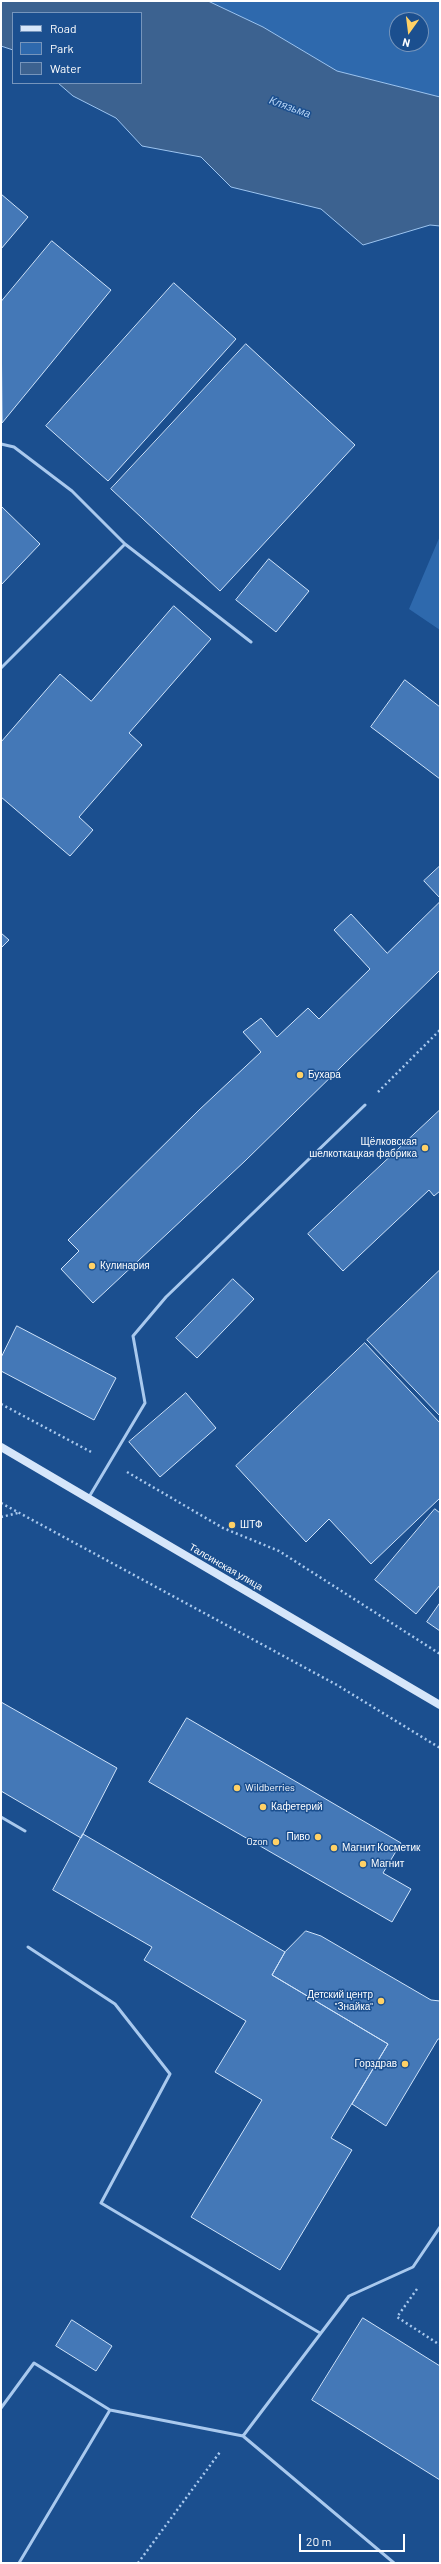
<!DOCTYPE html>
<meta charset="utf-8">
<style>
body{margin:0}
#map{position:relative;width:441px;height:2564px;overflow:hidden;background:#1b4f8f;font-family:Barlow,sans-serif}
canvas{display:block}
.frame{position:absolute;inset:0;border:2px solid #fff;pointer-events:none}
.legend{position:absolute;left:12px;top:12px;width:130px;height:72px;box-sizing:border-box;background:#1b4f8f;border:1px solid #7695bc;margin:0;padding:5px 7px;list-style:none;font-size:12px;color:#fff}
.legend li{display:flex;align-items:center;gap:8px;height:20px}
.legend b{width:20px;border:1px solid #7695bc}
.north{position:absolute;left:389px;top:12px;width:40px;height:40px;box-sizing:border-box;background:#1b4f8f;border:1px solid #7695bc;border-radius:50%;rotate:194deg;font-size:11px;font-weight:700;line-height:16px;text-align:center;color:#fff}
.north::after{content:'';display:block;margin:auto;width:14px;height:18px;background:#ffd166;clip-path:polygon(50% 0,100% 100%,50% 72%,0 100%)}
.scale{position:absolute;left:299px;top:2534px;width:106px;height:18px;box-sizing:border-box;border:2px solid #fff;border-top:0;padding-left:5px;font-size:12px;line-height:14px;white-space:nowrap;color:#fff;-webkit-text-stroke:3px #1b4f8f;paint-order:stroke}
</style>
<div id="map">
<canvas width="441" height="2564"></canvas>
<div class="frame"></div>
<ul class="legend">
<li><b style="height:5px;background:#d6e6fa"></b>Road</li>
<li><b style="height:11px;background:#2e69ad"></b>Park</li>
<li><b style="height:11px;background:#3c6290"></b>Water</li>
</ul>
<div class="north">N</div>
<div class="scale">20 m</div>
</div>
<script>
const ctx = document.querySelector('canvas').getContext('2d');
ctx.lineJoin = 'round';
function fillPath(path, color) { ctx.fillStyle = color; ctx.fill(path, 'evenodd'); }
function stroke(path, color, width, dash) { ctx.strokeStyle = color; ctx.lineWidth = width; ctx.lineCap = dash ? 'butt' : 'round'; ctx.setLineDash(dash || []); ctx.stroke(path); }
function drawText(font, color, halo, rows, align = 'center') {
  ctx.font = font + ' Barlow,sans-serif'; ctx.lineWidth = 3; ctx.setLineDash([]); ctx.textBaseline = 'middle'; ctx.strokeStyle = halo; ctx.fillStyle = color; for (const [text, x, y, turn = 0] of rows) {
    ctx.save(); ctx.translate(x, y); ctx.rotate((+turn || 0) * Math.PI / 180); ctx.textAlign = isNaN(turn) ? turn : align; if (halo) ctx.strokeText(text, 0, 0); ctx.fillText(text, 0, 0); ctx.restore();
  }
}
fillPath(new Path2D(`
 M208,1H440V97L337,71L263,27ZM397,20H421V44H397Z
 M440,536V630L409,609Z`), '#2e69ad');
const water = new Path2D(`
 M1,1H208L263,27L337,71L440,97V226L430,225L363,245L321,209L231,187L201,157L142,146L116,118L73,96L58,83H141V13H13V50L1,46Z`);
fillPath(water, '#3c6290');
stroke(water, '#9cc4f0', 1);
const building = new Path2D(`
 M1,194L28,217L1,249Z
 M52,241L111,290L2,423L1,302Z
 M174,283L236,339L108,481L46,426Z
 M246,344L355,445L220,591L111,489Z
 M1,506L40,544L1,585Z
 M269,559L309,591L276,632L236,600Z
 M174,606L211,639L129,733L142,745L79,817L93,830L70,856L1,797V742L60,674L91,701Z
 M405,680L440,707V779L371,727Z
 M440,866V898L424,881Z
 M440,902V970L245,1161L93,1303L61,1269L79,1251L68,1240L199,1110L261,1052L243,1032L261,1018L277,1037L308,1008L319,1019L370,969L334,930L351,914L387,953Z
 M1,933L9,940L1,948Z
 M440,1110V1191L434,1196L429,1190L343,1271L308,1234Z
 M440,1270V1416L367,1340Z
 M233,1279L254,1299L197,1358L176,1338Z
 M17,1326L116,1378L94,1420L1,1371V1358Z
 M365,1343L440,1423V1498L371,1564L329,1519L306,1542L236,1466Z
 M186,1393L216,1428L160,1477L129,1442Z
 M435,1509L440,1513V1585L416,1614L375,1580Z
 M440,1603V1631L427,1622Z
 M1,1702L117,1768L81,1838L1,1791Z
 M187,1718L401,1843L383,1873L411,1889L392,1922L149,1782Z
 M83,1834L285,1952L272,1975L388,2044L331,2138L352,2150L280,2270L191,2217L262,2100L215,2072L246,2021L144,1960L152,1947L53,1890Z
 M306,1931L321,1936L431,2000L440,2001V2039H438L386,2126L352,2104L388,2044L272,1975L285,1952Z
 M363,2318L440,2366V2480L312,2400Z
 M72,2320L112,2346L96,2371L56,2346Z`);
fillPath(building, '#4478b7');
stroke(building, '#cfe3fa', 1);
stroke(new Path2D(`
 M378,1092L440,1030
 M1,1404L93,1453
 M127,1472L223,1528L279,1551L440,1654
 M1,1503L337,1685L440,1748
 M1,1517L18,1513
 M417,2289L397,2317L440,2345
 M138,2563L220,2452`), '#a9c9ee', 2.5, [2, 3]);
stroke(new Path2D(`
 M1,444L14,447L72,491L125,544L251,642
 M1,668L125,544
 M89,1497L145,1403L133,1336L166,1297L365,1105
 M1,1817L25,1831
 M28,1947L115,2004L170,2074L101,2203L320,2333
 M1,2408L34,2363L110,2410
 M243,2436L394,2563
 M19,2563L110,2410L243,2436L349,2296L413,2267L440,2227`), '#a9c9ee', 3);
stroke(new Path2D(`
 M1,1447L440,1705`), '#d6e6fa', 8);
for (const [x, y, r, color] of [
 [300,1075,4,"#ffd166"],
 [425,1148,4,"#ffd166"],
 [92,1266,4,"#ffd166"],
 [232,1525,4,"#ffd166"],
 [237,1788,4,"#ffd166"],
 [263,1807,4,"#ffd166"],
 [318,1837,4,"#ffd166"],
 [276,1842,4,"#ffd166"],
 [334,1848,4,"#ffd166"],
 [363,1864,4,"#ffd166"],
 [381,2001,4,"#ffd166"],
 [405,2064,4,"#ffd166"]
]) { const dot = new Path2D(); dot.arc(x, y, r, 0, 2 * Math.PI); ctx.fillStyle = color; ctx.fill(dot); stroke(dot, '#1b4f8f', 1.5); }
drawText('10px', '#fff', '#1b4f8f', [
 ["Бухара",308,1075],
 ["Щёлковская",417,1142,"right"],
 ["шелкоткацкая фабрика",417,1154,"right"],
 ["Кулинария",100,1266],
 ["ШТФ",240,1525],
 ["Wildberries",245,1788],
 ["Кафетерий",271,1807],
 ["Пиво",310,1837,"right"],
 ["Ozon",268,1842,"right"],
 ["Магнит Косметик",342,1848],
 ["Магнит",371,1864],
 ["Детский центр",373,1995,"right"],
 ["\"Знайка\"",373,2007,"right"],
 ["Горздрав",397,2064,"right"]
], 'left');
drawText('10px', '#fff', '#1b4f8f', [
 ["Талсинская улица",226,1567,30]
]);
drawText('italic 11px', '#b5d3f5', '#1b4f8f', [
 ["Клязьма",290,107,20]
]);
</script>
